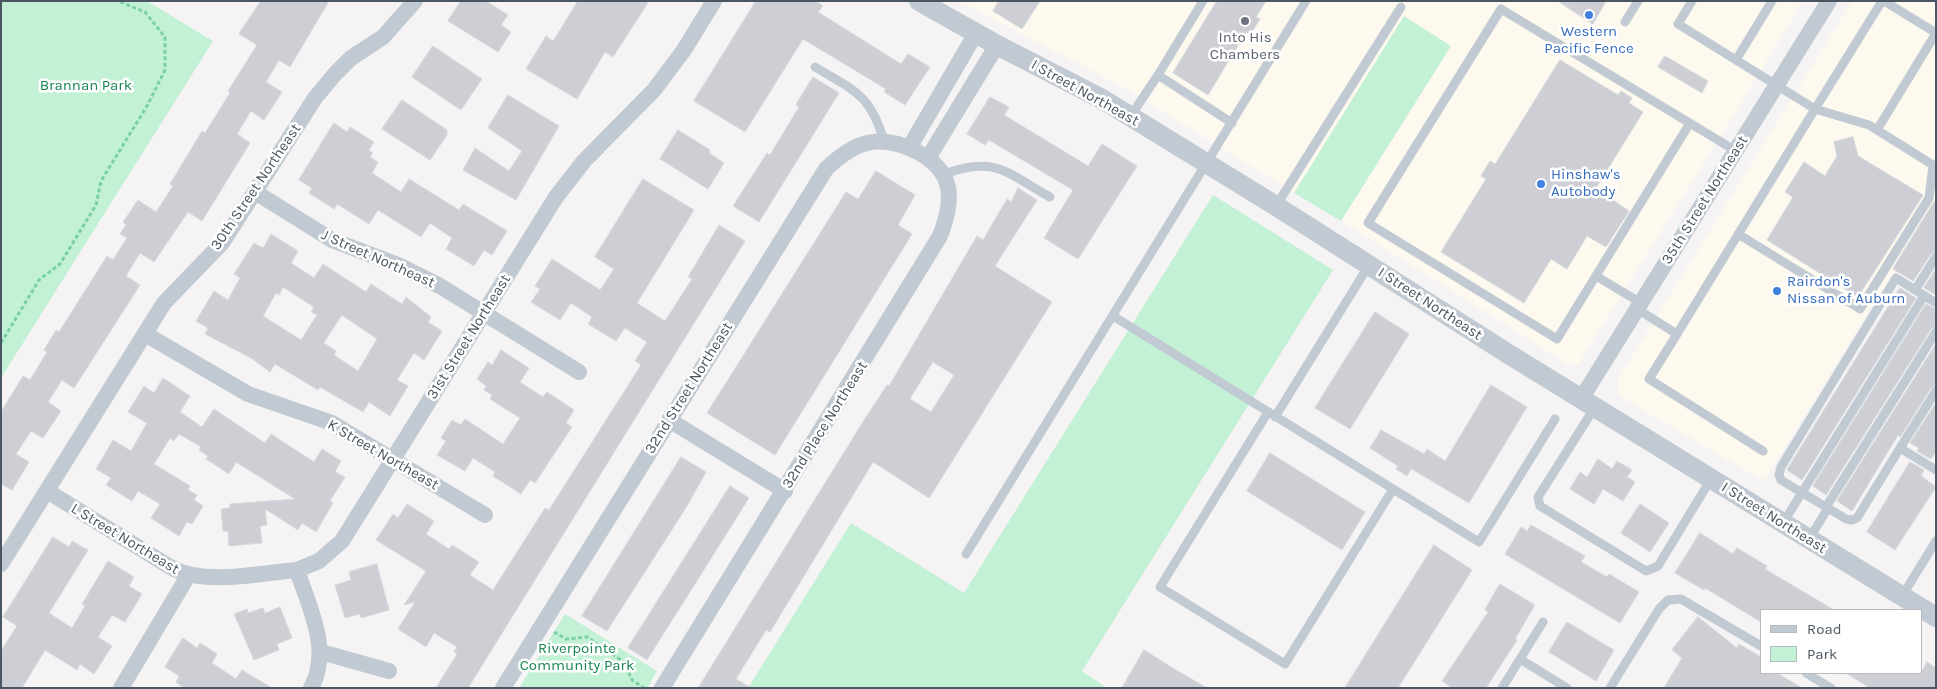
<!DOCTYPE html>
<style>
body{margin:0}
#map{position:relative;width:1937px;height:689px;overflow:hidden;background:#f5f3f3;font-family:Karla,sans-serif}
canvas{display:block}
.frame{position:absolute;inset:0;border:2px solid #4a5661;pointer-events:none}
.legend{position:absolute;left:1760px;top:609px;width:162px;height:65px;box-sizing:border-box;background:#fff;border:1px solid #b7bbc0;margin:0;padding:6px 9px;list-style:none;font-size:15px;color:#4a5661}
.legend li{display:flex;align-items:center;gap:10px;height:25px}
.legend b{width:25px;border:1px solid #b7bbc0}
</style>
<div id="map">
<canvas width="1937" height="689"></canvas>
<div class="frame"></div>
<ul class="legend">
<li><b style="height:6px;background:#c1cad2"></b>Road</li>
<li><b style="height:14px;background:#c3f1d5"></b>Park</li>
</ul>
</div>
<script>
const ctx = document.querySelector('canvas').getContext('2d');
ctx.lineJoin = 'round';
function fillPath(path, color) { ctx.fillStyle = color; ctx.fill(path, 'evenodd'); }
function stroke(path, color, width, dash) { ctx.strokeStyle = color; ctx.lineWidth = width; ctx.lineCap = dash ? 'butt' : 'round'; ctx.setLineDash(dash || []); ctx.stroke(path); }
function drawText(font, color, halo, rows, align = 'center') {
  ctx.font = font + ' Karla,sans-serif'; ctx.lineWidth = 5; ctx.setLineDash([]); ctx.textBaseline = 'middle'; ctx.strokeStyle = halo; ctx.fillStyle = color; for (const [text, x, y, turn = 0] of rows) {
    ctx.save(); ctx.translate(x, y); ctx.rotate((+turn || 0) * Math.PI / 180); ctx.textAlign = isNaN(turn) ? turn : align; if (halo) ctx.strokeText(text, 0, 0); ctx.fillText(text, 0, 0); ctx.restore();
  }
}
fillPath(new Path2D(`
 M958,1H1803L1729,123L1579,363L1575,365L1568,364L1341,221L1451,46L1404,17L1294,193L1125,88Z
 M1852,1H1931L1936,4V202L1764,481L1621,397L1617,389L1618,379Z`), '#fdf9ef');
fillPath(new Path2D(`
 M1,1H147L213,41L1,378Z
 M1404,16L1451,46L1341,221L1294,193Z
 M1213,195L1333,270L1082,671L1107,688H748L851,523L964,593Z
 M565,614L657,671L647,688H519Z`), '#c3f1d5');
const building = new Path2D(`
 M261,1H329L290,67L279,60L266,82L282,92L264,120L251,111L237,134L250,143L202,221L188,212L154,262L140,253L126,276L140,285L74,388L62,380L48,402L61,411L43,438L31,431L16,454L29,462L12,490L1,484V412L23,376L30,380L47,352L44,350L56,330L59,332L107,256L113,260L127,238L120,234L126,225L123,222L138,200L156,212L173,186L170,184L202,131L205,133L230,93L228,91L257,45L239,34Z
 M461,1H486L508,15L501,25L511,32L498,52L448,21Z
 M578,1H649L613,57L605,52L577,99L526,69L546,36L553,41Z
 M756,1H816L823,6L818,12L901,64L908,54L930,67L905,105L884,92L886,89L803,39L745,132L694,101Z
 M999,1H1040L1022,29L993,11Z
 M1217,1H1266L1256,17L1260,19L1250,35L1246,32L1208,95L1173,73Z
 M1558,1H1606L1593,24Z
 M433,46L482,79L461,110L412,77Z
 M1665,56L1708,81L1702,93L1658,67Z
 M1560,60L1618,95L1621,91L1632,98L1629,103L1643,112L1596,188L1629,211L1606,247L1587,236L1567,269L1551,259L1524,303L1441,252L1486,179L1481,176L1490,161L1495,164Z
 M813,77L839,93L759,222L733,206L767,153L770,155L799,107L796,105Z
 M508,95L559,126L516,200L463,170L475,148L509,171L522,151L488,128Z
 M990,97L1009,107L1004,115L1088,166L1102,144L1137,166L1078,259L1044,238L1073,190L989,140L985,145L967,134Z
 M402,100L447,130V135L430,160L382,129Z
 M334,123L347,132L350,127L374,142L369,150L373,153L370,157L378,162L372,173L401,192L409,179L459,210L463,204L507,231L492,255L484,250L474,266L446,249L452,238L430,223L421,237L378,210L369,224L337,204L334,209L309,193L312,188L299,180Z
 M678,130L710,150L709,153L724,163L708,189L660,159Z
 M1853,137L1858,156L1923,195L1858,297L1767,240L1793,197L1785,192L1804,162L1825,176L1837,156L1834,142Z
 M876,171L915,195L898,225L912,234L775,455L707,413L846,192L858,199Z
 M643,179L694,210L637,303L665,321L692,279L688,277L719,225L745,241L468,688H436L457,654L454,652L457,647L434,633L426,647L398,629L415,602L404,605L426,571L376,540L393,514L398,518L407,504L434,521L426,534L449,549L452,545L479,562L470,575L493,590L545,508L549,510L641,365L635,361L647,342L625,328L616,341L588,324L592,317L571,303L560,320L531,302L540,289L535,286L552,259L600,290L614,269L595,257Z
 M1018,188L1037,200L995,266L1052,302L929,498L873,462L770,632L766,630L736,679L751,688H698L866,417L887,385L889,386L977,236L983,240L1007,199L1011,202ZM933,362L954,375L931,412L910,399Z
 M1934,202L1936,203V251L1931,254L1913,281L1893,269Z
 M271,234L298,251L291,263L314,278L323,264L366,292L371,284L402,304L406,297L431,317L428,322L442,331L424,360L414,353L397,380L408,386L390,416L369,402L363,412L320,387L318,390L275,364L270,372L251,358L205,334L208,328L196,321L214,291L228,300L240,278L234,274L254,243L263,248ZM283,287L314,307L311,312L317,315L301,340L263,316L276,293L279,295ZM342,315L377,339L358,371L334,355L336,351L324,343Z
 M1936,269V295L1924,288Z
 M1900,288L1916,298L1802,480L1787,470Z
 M1926,304L1936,309V326L1931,329L1826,495L1813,486Z
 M1375,312L1409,334L1350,429L1315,408Z
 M1936,344V385L1931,388L1900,437L1898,435L1852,511L1837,501Z
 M501,350L529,368L520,382L543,397L547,392L574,410L566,423L572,427L535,483L530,480L521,494L493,476L495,472L473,458L465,471L437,455L446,441L441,438L452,420L461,425L465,419L503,444L520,418L490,399L492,395L484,390L486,386L477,379L488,362L492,365Z
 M163,378L190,396L180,412L202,427L214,409L265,443L271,434L314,462L322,449L341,461L335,472L345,477L330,501L333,503L316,532L302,523L298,530L265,509L267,525L260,526L262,543L229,546L228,531H223L221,509L230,508V504L295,499L236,462L229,474L206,459L208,456L199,450L201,447L179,434L174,441L170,438L154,464L190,486L188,490L197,495L194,500L203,506L192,524L187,522L179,536L151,518L160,504L138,491L132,501L106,485L111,478L96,469L113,440L131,451L147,423L128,412L144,386L154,393Z
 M1491,385L1527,407L1469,503L1415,471L1411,469L1407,476L1396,469L1398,466L1370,448L1381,430L1424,454L1427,449L1445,461Z
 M1936,403V451L1931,459L1917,451L1919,448L1910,443Z
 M1270,453L1365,512L1342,550L1247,491Z
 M681,457L706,472L687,506L607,631L582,616Z
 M1598,459L1612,469L1617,461L1632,470L1627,477L1635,482L1623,501L1603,489L1594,504L1570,489L1580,472L1587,477Z
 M1910,462L1924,470L1921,476L1936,487L1895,550L1867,532Z
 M730,486L749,498L647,660L628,648Z
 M1640,504L1669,523L1650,552L1621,533Z
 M1531,525L1585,556L1581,562L1607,577L1609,574L1639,592L1620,623L1505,554L1521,527L1527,531Z
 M1700,533L1733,554L1737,548L1767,566L1765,569L1834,610H1761V622L1705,588L1704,590L1675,573Z
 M53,537L69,547L72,541L88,550L49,613L72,628L85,606L82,604L108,561L134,577L129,586L142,594L125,622L112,615L98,637L112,646L94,674L80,664L77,670L45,650L22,688H1V651L17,626L3,617Z
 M1434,545L1472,570L1398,688H1345Z
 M377,564L389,610L361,618L360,614L345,618L335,585L351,580L349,572Z
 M1500,584L1535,605L1515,639L1517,640L1486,688H1452L1442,681L1488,612L1485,610Z
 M280,607L292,638L277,644L279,650L254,660L234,614L247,609L248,613L263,608L265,613Z
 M1698,617L1737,648L1739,644L1761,657V673H1777L1802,688H1664L1682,658L1672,650Z
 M1567,622L1614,650L1596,681L1549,652Z
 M183,638L197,648L200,643L217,654L212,663L236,679L242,670L272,688H184L176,682L179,676L165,667Z
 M1144,650L1176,670L1207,688H1122Z
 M1927,662L1936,668V688H1870L1846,673H1921Z`);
fillPath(building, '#cdcfd5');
stroke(building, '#d7d9de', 1);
stroke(new Path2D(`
 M1,343L39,280L60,264L96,205L101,181L147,106L165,70V37L145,12L118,1
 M554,632L566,639L587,637L624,662L632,680L644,688`), '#7ad0a6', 3, [4, 2.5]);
stroke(new Path2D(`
 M1884,1L1936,33
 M1625,22L1638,1
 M1736,60L1772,1
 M815,67C855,91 870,94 884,141
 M1158,75L1203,1
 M1130,117L1158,75L1232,123
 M1690,123L1557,339L1368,223L1501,9L1736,151
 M1877,130L1936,33
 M944,174C995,155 1007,173 1050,197
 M1276,206L1401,7
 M1738,234L1860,309L1929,198L1933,165L1869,125L1815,109L1882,1
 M1596,276L1641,303
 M1915,290L1936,257
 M1936,303L1896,278L1781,467L1779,475L1781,480L1846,519L1852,520L1857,518L1900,448L1936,470
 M1637,309L1677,334L1649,379L1763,451
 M1113,316L1479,542L1555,419
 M1677,334L1815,109L1678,24L1692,1
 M1595,407L1538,497L1540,506L1646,571L1658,566L1711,479
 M1268,412L1160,587L1285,664L1393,489
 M1275,417L1369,265
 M1900,448L1936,391
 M1826,507L1936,332
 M1783,523L1924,296
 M1809,539L1828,508
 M966,554L1306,1
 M1902,596L1936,541
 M1520,659L1567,688
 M1806,673L1831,688
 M1502,688L1543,622
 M1610,688L1659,609L1668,600L1681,599L1761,646`), '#c1cad2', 9);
stroke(new Path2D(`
 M909,148L976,33
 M928,158L997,45
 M255,192L332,240L398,265L440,286L579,372
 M145,334L248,394L332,423L485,515
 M1581,399L1829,1
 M669,420L785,491
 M47,491L172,568C206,586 259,573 297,570
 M1,564L164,303L222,243L315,98L335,74L351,58L383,37L415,1
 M321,652L389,671
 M121,688L188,576
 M311,688C332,650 309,607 297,570L319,561L342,541L556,197L584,161L654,90L684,50L714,1
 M503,688L826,169C855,141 879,133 916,151C954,171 955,198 940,236L662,688`), '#c1cad2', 16);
stroke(new Path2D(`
 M919,1L997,45L1102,99L1276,206L1510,355L1936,617`), '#c1cad2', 20);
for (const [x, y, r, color] of [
 [1589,15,5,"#3f7fe0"],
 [1245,21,5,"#6b7280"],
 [1541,184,5,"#3f7fe0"],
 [1777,291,5,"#3f7fe0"]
]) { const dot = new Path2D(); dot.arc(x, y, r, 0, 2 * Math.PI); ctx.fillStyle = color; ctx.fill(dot); stroke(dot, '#fff', 2); }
drawText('15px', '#366cbe', '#fff', [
 ["Western",1589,32,"center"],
 ["Pacific Fence",1589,49,"center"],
 ["Hinshaw's",1551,175],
 ["Autobody",1551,192],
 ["Rairdon's",1787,282],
 ["Nissan of Auburn",1787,299]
], 'left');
drawText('15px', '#5b616d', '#fff', [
 ["Into His",1245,38],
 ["Chambers",1245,55]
]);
drawText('15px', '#17864f', '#fff', [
 ["Brannan Park",86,86],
 ["Riverpointe",577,649],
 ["Community Park",577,666]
]);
drawText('15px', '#4a5661', '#fff', [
 ["I Street Northeast",1085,93,29],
 ["30th Street Northeast",256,187,-56],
 ["35th Street Northeast",1705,200,-58],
 ["J Street Northeast",378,259,24],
 ["I Street Northeast",1430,304,33],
 ["31st Street Northeast",469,337,-58],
 ["32nd Street Northeast",689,388,-58],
 ["32nd Place Northeast",825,425,-58],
 ["K Street Northeast",383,455,30],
 ["I Street Northeast",1774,518,32],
 ["L Street Northeast",125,539,31]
]);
</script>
